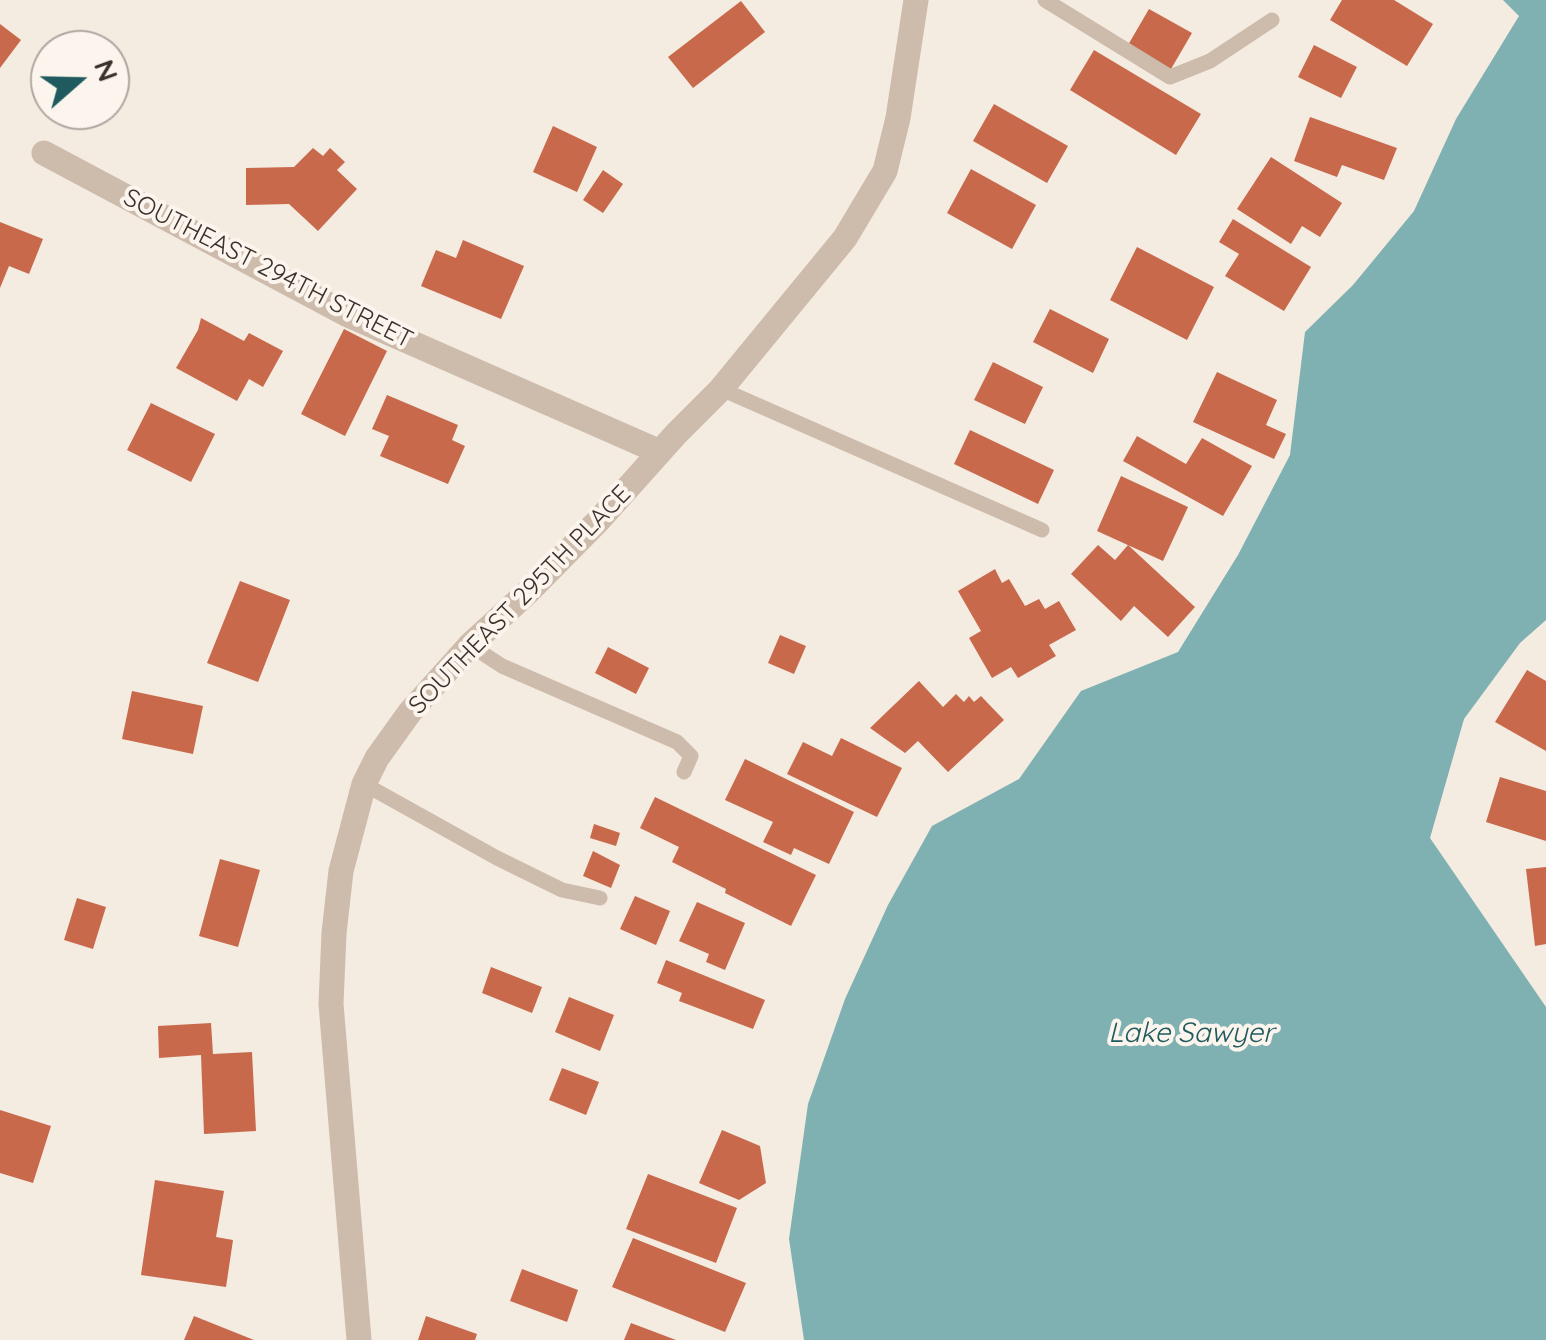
<!DOCTYPE html>
<style>
body{margin:0}
#map{position:relative;width:1546px;height:1340px;overflow:hidden;background:#f4ebe1;font-family:Quicksand,sans-serif}
canvas{display:block}
.north{position:absolute;left:30px;top:30px;width:100px;height:100px;box-sizing:border-box;background:#fbf5ee;border:2px solid #aea6a0;border-radius:50%;rotate:70deg;font-size:28px;font-weight:700;line-height:40px;text-align:center;color:#3b302b}
.north::after{content:'';display:block;margin:auto;width:35px;height:45px;background:#1f5a5e;clip-path:polygon(50% 0,100% 100%,50% 72%,0 100%)}
</style>
<div id="map">
<canvas width="1546" height="1340"></canvas>
<div class="north">N</div>
</div>
<script>
const ctx = document.querySelector('canvas').getContext('2d');
ctx.lineJoin = 'round';
function fillPath(path, color) { ctx.fillStyle = color; ctx.fill(path, 'evenodd'); }
function stroke(path, color, width, dash) { ctx.strokeStyle = color; ctx.lineWidth = width; ctx.lineCap = dash ? 'butt' : 'round'; ctx.setLineDash(dash || []); ctx.stroke(path); }
function drawText(font, color, halo, rows, align = 'center') {
  ctx.font = font + ' Quicksand,sans-serif'; ctx.lineWidth = 8; ctx.setLineDash([]); ctx.textBaseline = 'middle'; ctx.strokeStyle = halo; ctx.fillStyle = color; for (const [text, x, y, turn = 0] of rows) {
    ctx.save(); ctx.translate(x, y); ctx.rotate((+turn || 0) * Math.PI / 180); ctx.textAlign = isNaN(turn) ? turn : align; if (halo) ctx.strokeText(text, 0, 0); ctx.fillText(text, 0, 0); ctx.restore();
  }
}
fillPath(new Path2D(`
 M1503,0H1546V620L1520,643L1464,719L1430,838L1546,1007V1340H804L789,1239L808,1104L845,999L888,905L932,826L1019,779L1081,691L1178,652L1238,555L1290,455L1305,332L1353,285L1414,211L1456,119L1519,16Z`), '#7fb0b2');
fillPath(new Path2D(`
 M1342,0H1394L1433,24L1407,66L1330,20Z
 M741,1L765,32L693,88L668,57Z
 M1149,9L1192,33L1171,69L1128,45Z
 M0,24L21,40L0,68Z
 M1314,45L1357,67L1341,98L1298,77Z
 M1094,50L1201,114L1176,155L1070,90Z
 M994,104L1068,146L1047,183L973,141Z
 M1310,117L1397,148L1384,180L1342,165L1337,177L1294,161Z
 M553,126L597,147L577,192L533,172Z
 M313,148L323,156L330,148L345,162L337,170L357,189L318,231L289,204L246,205V168L294,167Z
 M1271,157L1342,203L1320,237L1302,226L1291,244L1237,209Z
 M971,169L1036,205L1012,249L947,213Z
 M603,170L623,184L603,213L583,200Z
 M1233,219L1311,267L1284,311L1225,276L1239,254L1219,242Z
 M0,222L43,239L29,274L9,266L0,288Z
 M463,240L524,266L501,319L421,286L436,250L456,258Z
 M1137,247L1214,287L1187,340L1110,300Z
 M1050,309L1109,339L1093,373L1033,342Z
 M201,318L244,341L249,333L283,351L263,387L249,379L237,401L176,368L198,330Z
 M344,329L387,351L345,436L301,414Z
 M993,362L1043,387L1025,424L974,400Z
 M1217,372L1277,400L1266,425L1286,434L1274,459L1193,422Z
 M387,395L458,425L452,440L465,446L448,484L380,456L389,436L372,429Z
 M151,403L215,434L191,482L127,450Z
 M970,430L1054,470L1038,504L954,464Z
 M1137,436L1186,464L1202,438L1252,466L1223,516L1123,461Z
 M1121,476L1188,507L1163,561L1097,531Z
 M1098,545L1115,560L1128,545L1195,607L1168,637L1134,606L1121,621L1071,574Z
 M995,569L1002,583L1009,579L1025,606L1039,599L1045,609L1059,601L1076,630L1049,645L1056,656L1018,678L1011,667L992,678L969,638L981,631L958,591Z
 M240,581L290,600L258,682L207,663Z
 M780,635L806,646L794,674L768,663Z
 M608,647L649,668L636,694L595,673Z
 M1527,670L1546,681V751L1495,722Z
 M919,681L943,707L956,694L964,702L969,696L974,702L981,696L1004,720L948,772L918,741L905,753L870,728Z
 M132,691L203,706L193,754L122,739Z
 M841,738L902,768L877,817L787,774L803,742L832,756Z
 M745,759L854,812L829,864L794,848L791,855L763,842L773,822L725,800Z
 M1500,777L1546,791V841L1486,822Z
 M655,797L816,875L791,926L725,893L726,889L672,862L679,847L640,828Z
 M594,824L620,833L616,846L590,838Z
 M593,851L620,865L611,888L583,876Z
 M220,859L260,870L238,947L199,936Z
 M1546,867V944L1535,946L1526,869Z
 M635,896L670,911L656,945L620,929Z
 M77,898L106,907L93,949L64,940Z
 M697,902L745,923L725,970L706,962L709,954L679,941Z
 M666,960L765,1000L753,1029L679,1001L682,993L657,983Z
 M491,967L542,987L532,1013L482,993Z
 M569,997L614,1015L600,1051L555,1032Z
 M211,1023L213,1054L252,1052L256,1131L204,1134L201,1055L159,1058L158,1026Z
 M562,1068L599,1082L586,1115L549,1100Z
 M0,1110L51,1126L33,1183L0,1173Z
 M722,1130L760,1146L766,1183L739,1200L699,1183Z
 M648,1174L737,1208L716,1263L626,1229Z
 M155,1180L224,1191L216,1237L233,1240L226,1287L141,1275Z
 M633,1238L746,1283L725,1332L612,1287Z
 M522,1269L578,1290L567,1322L510,1301Z
 M194,1316L254,1340H184Z
 M426,1316L477,1334L475,1340H418Z
 M631,1323L676,1340H624Z`), '#c8694b');
stroke(new Path2D(`
 M1045,0L1170,77L1210,61L1272,20
 M721,389L1042,530
 M470,645L502,666L677,742L691,756L684,772
 M364,784L497,858L562,890L600,898`), '#cdbbac', 15);
stroke(new Path2D(`
 M44,153L346,314L660,452
 M359,1340L331,1004L334,933L341,871L364,784L377,758L410,712L470,645L529,591L599,520L676,434L721,389L845,238L885,171L898,118L916,0`), '#cdbbac', 25);
drawText('25px', '#3b302b', '#fbf5ee', [
 ["SOUTHEAST 294TH STREET",268,269,27],
 ["SOUTHEAST 295TH PLACE",520,600,-46]
]);
drawText('italic 28px', '#1f5a5e', '#fbf5ee', [
 ["Lake Sawyer",1191,1034]
]);
</script>
